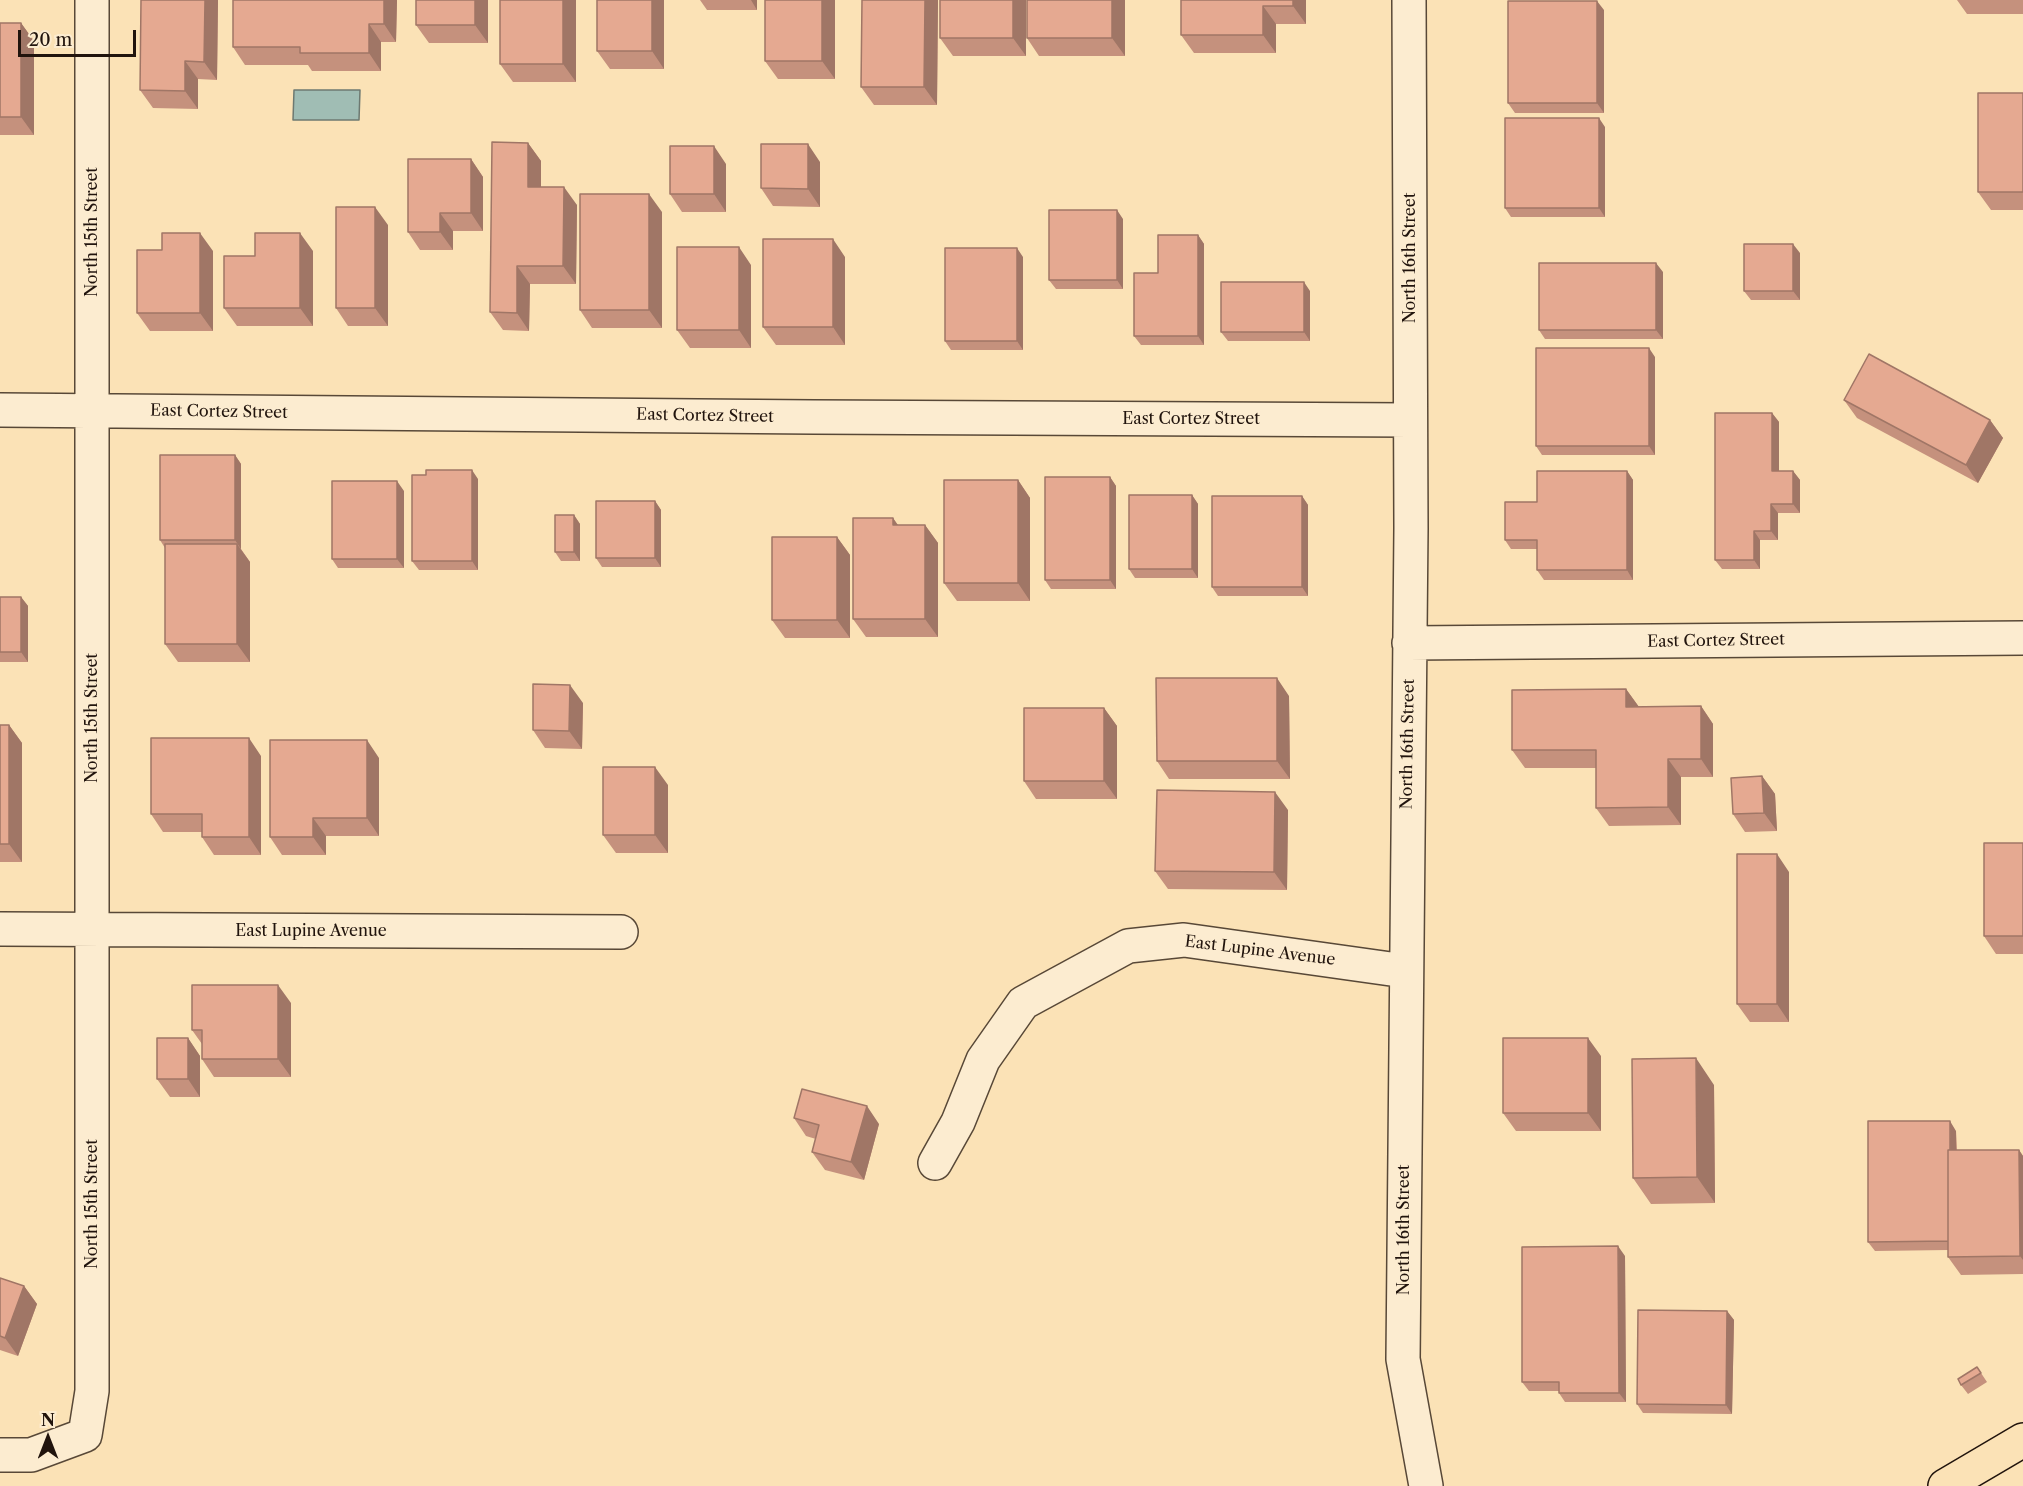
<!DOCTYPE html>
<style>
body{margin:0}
#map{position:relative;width:2023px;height:1486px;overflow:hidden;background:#fbe2b6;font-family:"Libre Caslon Text",serif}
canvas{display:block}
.north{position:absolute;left:18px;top:1408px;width:60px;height:60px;-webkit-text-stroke:4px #fcecd0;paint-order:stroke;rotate:0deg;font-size:16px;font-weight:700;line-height:24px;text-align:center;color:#21140d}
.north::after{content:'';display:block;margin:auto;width:21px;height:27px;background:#21140d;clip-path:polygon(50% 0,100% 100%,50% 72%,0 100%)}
.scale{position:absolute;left:18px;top:30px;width:118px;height:27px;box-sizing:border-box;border:3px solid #21140d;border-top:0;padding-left:8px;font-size:18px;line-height:21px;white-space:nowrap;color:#21140d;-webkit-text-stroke:4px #fcecd0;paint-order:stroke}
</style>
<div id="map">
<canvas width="2023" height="1486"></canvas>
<div class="north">N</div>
<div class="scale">20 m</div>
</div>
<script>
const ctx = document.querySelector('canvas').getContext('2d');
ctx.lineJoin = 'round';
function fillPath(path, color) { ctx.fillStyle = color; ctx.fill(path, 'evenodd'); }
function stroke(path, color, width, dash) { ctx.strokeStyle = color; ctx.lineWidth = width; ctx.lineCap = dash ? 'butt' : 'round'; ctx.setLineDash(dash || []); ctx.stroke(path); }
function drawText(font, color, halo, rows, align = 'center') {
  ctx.font = font + ' "Libre Caslon Text",serif'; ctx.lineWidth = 6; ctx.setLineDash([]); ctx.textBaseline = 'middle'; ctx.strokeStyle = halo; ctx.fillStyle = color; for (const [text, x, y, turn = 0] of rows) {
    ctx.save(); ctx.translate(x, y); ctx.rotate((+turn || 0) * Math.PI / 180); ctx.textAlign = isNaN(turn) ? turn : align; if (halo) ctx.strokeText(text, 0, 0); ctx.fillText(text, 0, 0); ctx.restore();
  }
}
const water = new Path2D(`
 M294,90H360L359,120H293Z`);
fillPath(water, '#a0bdb4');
stroke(water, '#6d7971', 1.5);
const minor = new Path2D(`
 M1409,0L1411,528L1403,1359L1426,1486
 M0,410L814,417L1410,420
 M1409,643L2023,638
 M0,929L621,932
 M935,1163L958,1122L983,1060L1023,1003L1128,946L1184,940L1405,971
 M0,1455H31L85,1435L92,1391V0`);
const major = new Path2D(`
 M1945,1486L2023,1440`);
stroke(minor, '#584837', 36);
stroke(major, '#21140d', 36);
stroke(minor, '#fcecd0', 33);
stroke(major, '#fbe2b6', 33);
fillPath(new Path2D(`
 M218,0L217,80L198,79V109L153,108L140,90Z
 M233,0H397L396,42H381V71H312L308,65H245L233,47Z
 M488,0V43H429L416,25Z
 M576,0V82H513L500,64Z
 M664,0V69H610L597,51Z
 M700,0H757V10H707Z
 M835,0V79H778L765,61Z
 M862,0H938L937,105H874L861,87Z
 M1026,0V56H953L940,38Z
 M1125,0V56H1039L1027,38Z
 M1181,0H1306V24H1276V53H1194L1181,35Z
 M1957,0H2023V14H1967Z
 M1604,10V113H1515L1508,103Z
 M0,23H21L34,41V135H0Z
 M2023,93V210H1991L1978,192Z
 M1605,127V217H1511L1505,208Z
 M528,143L541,161V187L577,205L576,284H530L529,331L503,330L490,312Z
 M471,159L483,177V231H453V250H420L408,232Z
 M820,162V207L773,206L761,188Z
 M726,164V212H682L670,194Z
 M662,212V328H592L580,310Z
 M1123,219V289H1056L1049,280Z
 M388,225V326H348L336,308Z
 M1198,235L1204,244V345H1141L1134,336L1158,273Z
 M213,251V331H150L137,313Z
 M313,251V326H237L224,308Z
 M1800,253V300H1751L1744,291Z
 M845,257V345H776L763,327Z
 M1023,257V350H951L945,341Z
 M751,265V348H690L677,330Z
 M1663,272V339H1545L1539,330Z
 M1310,291V341H1228L1221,332Z
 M1655,357V455H1542L1536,446Z
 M1844,400L1990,420L2003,438L1978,483L1857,418Z
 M1772,413L1779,422V471H1793L1800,480V513H1778V540H1760V569H1722L1715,560Z
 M235,455L241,464V549L250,562V662H178L165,644V548L160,540Z
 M1627,471L1633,480V580H1544L1537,570V549H1511L1505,540L1537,502Z
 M426,475L478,479V570H419L412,561Z
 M1110,477L1116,486V589H1051L1045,580Z
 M1018,480L1030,498V601H957L944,583Z
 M404,491V568H338L332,559Z
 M1192,495L1198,504V578H1135L1129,569Z
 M1302,496L1308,505V596H1218L1212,587Z
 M655,501L661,510V567H602L596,558Z
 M574,515L580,524V561H561L555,552Z
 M893,518L898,525H925L938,543V637H866L853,619Z
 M837,537L850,555V638H785L772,620Z
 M0,597H21L28,606V662H0Z
 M1626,689L1639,707L1701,706L1713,724V777H1681V825L1609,826L1596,808V768H1525L1512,750Z
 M1289,696L1290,779H1169L1157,761Z
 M583,703L582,749L545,748L533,730Z
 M1104,708L1117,726V799H1036L1024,781Z
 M0,725H9L22,743V862H0Z
 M261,756V855H214L202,837V832H163L151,814Z
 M379,758V836H326V855H282L270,837Z
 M1762,776L1775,794L1777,831L1745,832L1733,814Z
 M668,785V853H616L603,835Z
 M1288,810L1287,890L1168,889L1155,871Z
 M2023,843V954H1996L1984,936Z
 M1789,872V1022H1750L1737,1004Z
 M291,1003V1077H214L202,1059V1044L192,1030Z
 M188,1038L200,1056V1097H170L157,1079Z
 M1601,1056V1131H1516L1503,1113Z
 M1714,1085L1715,1203L1651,1204L1633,1178Z
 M794,1118L879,1124L864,1180L825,1170L812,1152L816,1139L806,1136Z
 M1956,1131L1957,1150H2019L2023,1156V1274L1961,1275L1948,1257V1250L1875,1251L1868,1242Z
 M1625,1256L1626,1402H1565L1559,1393V1391H1529L1522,1382Z
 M0,1278L24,1286L37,1304L18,1356L0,1350Z
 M1727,1311L1734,1320L1732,1414L1643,1413L1637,1404Z
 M1977,1367L1987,1382L1968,1394L1961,1385Z`), '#c5917d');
fillPath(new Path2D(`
 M205,0H218L217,80L204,62Z
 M384,0H397L396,42L384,24Z
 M475,0H488V43L475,25Z
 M563,0H576V82L563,64Z
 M652,0H664V69L652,51Z
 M751,0H757V10Z
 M822,0H835V79L822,61Z
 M925,0H938L937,105L924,87Z
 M1013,0H1026V56L1013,38Z
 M1112,0H1125V56L1112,38Z
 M1293,0H1306V24L1293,6Z
 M1597,1L1604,10V113L1597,103Z
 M1263,6L1276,24V53L1263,35Z
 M21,23L34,41V135L21,117Z
 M369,24L381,42V71L369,53Z
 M185,61L198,79V109L185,91Z
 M1599,118L1605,127V217L1599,208Z
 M528,143L541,161V205L528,187Z
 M808,144L820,162V207L808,189Z
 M714,146L726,164V212L714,194Z
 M471,159L483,177V231L471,213Z
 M564,187L577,205L576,284L563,266Z
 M649,194L662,212V328L649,310Z
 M375,207L388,225V326L375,308Z
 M1117,210L1123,219V289L1117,280Z
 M440,213L453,231V250L440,232Z
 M200,233L213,251V331L200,313Z
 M300,233L313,251V326L300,308Z
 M1198,235L1204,244V345L1198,336Z
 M833,239L845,257V345L833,327Z
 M1793,244L1800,253V300L1793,291Z
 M739,247L751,265V348L739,330Z
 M1017,248L1023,257V350L1017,341Z
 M1656,263L1663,272V339L1656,330Z
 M517,266L530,284L529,331L517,313Z
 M1304,282L1310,291V341L1304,332Z
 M1649,348L1655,357V455L1649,446Z
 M1772,413L1779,422V480L1772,471Z
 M1990,420L2003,438L1978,483L1966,465Z
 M235,455L241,464V549L235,540Z
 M472,470L478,479V570L472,561Z
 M1627,471L1633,480V580L1627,570Z
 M1793,471L1800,480V513L1793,504Z
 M1110,477L1116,486V589L1110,580Z
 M1018,480L1030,498V601L1018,583Z
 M397,481L404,491V568L397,559Z
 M1192,495L1198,504V578L1192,569Z
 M1302,496L1308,505V596L1302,587Z
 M655,501L661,510V567L655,558Z
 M1771,504L1778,513V540L1771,531Z
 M574,515L580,524V561L574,552Z
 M893,518L905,536L893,525Z
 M925,525L938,543V637L925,619Z
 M1754,531L1760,540V569L1754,560Z
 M837,537L850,555V638L837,620Z
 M237,544L250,562V662L237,644Z
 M21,597L28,606V662L21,652Z
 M1277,678L1289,696L1290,779L1277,761Z
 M570,685L583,703L582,749L569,731Z
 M1626,689L1639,707H1626Z
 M1701,706L1713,724V777L1701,759Z
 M1104,708L1117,726V799L1104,781Z
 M9,725L22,743V862L9,844Z
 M249,738L261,756V855L249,837Z
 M367,740L379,758V836L367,818Z
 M1668,759L1681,777V825L1668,807Z
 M655,767L668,785V853L655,835Z
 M1762,776L1775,794L1777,831L1764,813Z
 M1275,792L1288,810L1287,890L1274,872Z
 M313,818L326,836V855L313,837Z
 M1777,854L1789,872V1022L1777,1004Z
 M278,985L291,1003V1077L278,1059Z
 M188,1038L200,1056V1097L188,1079Z
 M1588,1038L1601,1056V1131L1588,1113Z
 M1696,1058L1714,1085L1715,1203L1697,1177Z
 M867,1106L879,1124L864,1180L851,1162Z
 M1950,1121L1956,1131L1957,1250L1951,1241Z
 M2019,1150L2023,1156V1260L2020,1256Z
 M1618,1246L1625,1256L1626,1402L1619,1393Z
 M24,1286L37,1304L18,1356L5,1338Z
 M1727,1311L1734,1320L1732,1414L1726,1405Z`), '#a07666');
const building = new Path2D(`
 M141,0H205L204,62L185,61V91L140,90Z
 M233,0H384V24H369V53H300V47H233Z
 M416,0H475V25H416Z
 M500,0H563V64H500Z
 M597,0H652V51H597Z
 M765,0H822V61H765Z
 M862,0H925L924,87H861Z
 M940,0H1013V38H940Z
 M1027,0H1112V38H1027Z
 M1181,0H1293V6H1263V35H1181Z
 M1508,1H1597V103H1508Z
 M0,23H21V117H0Z
 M1978,93H2023V192H1978Z
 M1505,118H1599V208H1505Z
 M492,142L528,143V187H564L563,266H517V313L490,312Z
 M761,144H808V189L761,188Z
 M670,146H714V194H670Z
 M408,159H471V213H440V232H408Z
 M580,194H649V310H580Z
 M336,207H375V308H336Z
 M1049,210H1117V280H1049Z
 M162,233H200V313H137V250H162Z
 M255,233H300V308H224V256H255Z
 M1158,235H1198V336H1134V273H1158Z
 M763,239H833V327H763Z
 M1744,244H1793V291H1744Z
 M677,247H739V330H677Z
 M945,248H1017V341H945Z
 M1539,263H1656V330H1539Z
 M1221,282H1304V332H1221Z
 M1536,348H1649V446H1536Z
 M1869,354L1990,420L1966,465L1844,400Z
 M1715,413H1772V471H1793V504H1771V531H1754V560H1715Z
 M160,455H235V540H160Z
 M426,470H472V561H412V475H426Z
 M1537,471H1627V570H1537V540H1505V502H1537Z
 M1045,477H1110V580H1045Z
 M944,480H1018V583H944Z
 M332,481H397V559H332Z
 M1129,495H1192V569H1129Z
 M1212,496H1302V587H1212Z
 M596,501H655V558H596Z
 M555,515H574V552H555Z
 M853,518H893V525H925V619H853Z
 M772,537H837V620H772Z
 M165,544H237V644H165Z
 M0,597H21V652H0Z
 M1156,678H1277V761H1157Z
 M533,684L570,685L569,731L533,730Z
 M1626,689V707L1701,706V759H1668V807L1596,808V750H1512V690Z
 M1024,708H1104V781H1024Z
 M0,725H9V844H0Z
 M151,738H249V837H202V814H151Z
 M270,740H367V818H313V837H270Z
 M603,767H655V835H603Z
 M1762,776L1764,813L1733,814L1731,778Z
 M1157,790L1275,792L1274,872L1155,871Z
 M1984,843H2023V936H1984Z
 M1737,854H1777V1004H1737Z
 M192,985H278V1059H202V1030H192Z
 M157,1038H188V1079H157Z
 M1503,1038H1588V1113H1503Z
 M1696,1058L1697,1177L1633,1178L1632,1059Z
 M802,1089L867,1106L851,1162L812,1152L819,1125L794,1118Z
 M1868,1121H1950V1150H1948V1241L1868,1242Z
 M1948,1150H2019L2020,1256L1948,1257Z
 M1618,1246L1619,1393H1559V1382H1522V1247Z
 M0,1278L24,1286L5,1338L0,1336Z
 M1638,1310L1727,1311L1726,1405L1637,1404Z
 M1977,1367L1981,1373L1961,1385L1958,1379Z`);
fillPath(building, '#e5a991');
stroke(building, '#a07666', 1.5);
drawText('16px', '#21140d', '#fcecd0', [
 ["North 15th Street",92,232,-90],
 ["North 16th Street",1410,258,-90],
 ["East Cortez Street",219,412,1],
 ["East Cortez Street",705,416,1],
 ["East Cortez Street",1191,419],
 ["East Cortez Street",1716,641,-1],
 ["North 15th Street",92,718,-90],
 ["North 16th Street",1408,744,-89],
 ["East Lupine Avenue",311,931],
 ["East Lupine Avenue",1260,951,7],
 ["North 15th Street",92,1204,-90],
 ["North 16th Street",1404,1230,-90]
]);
</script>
